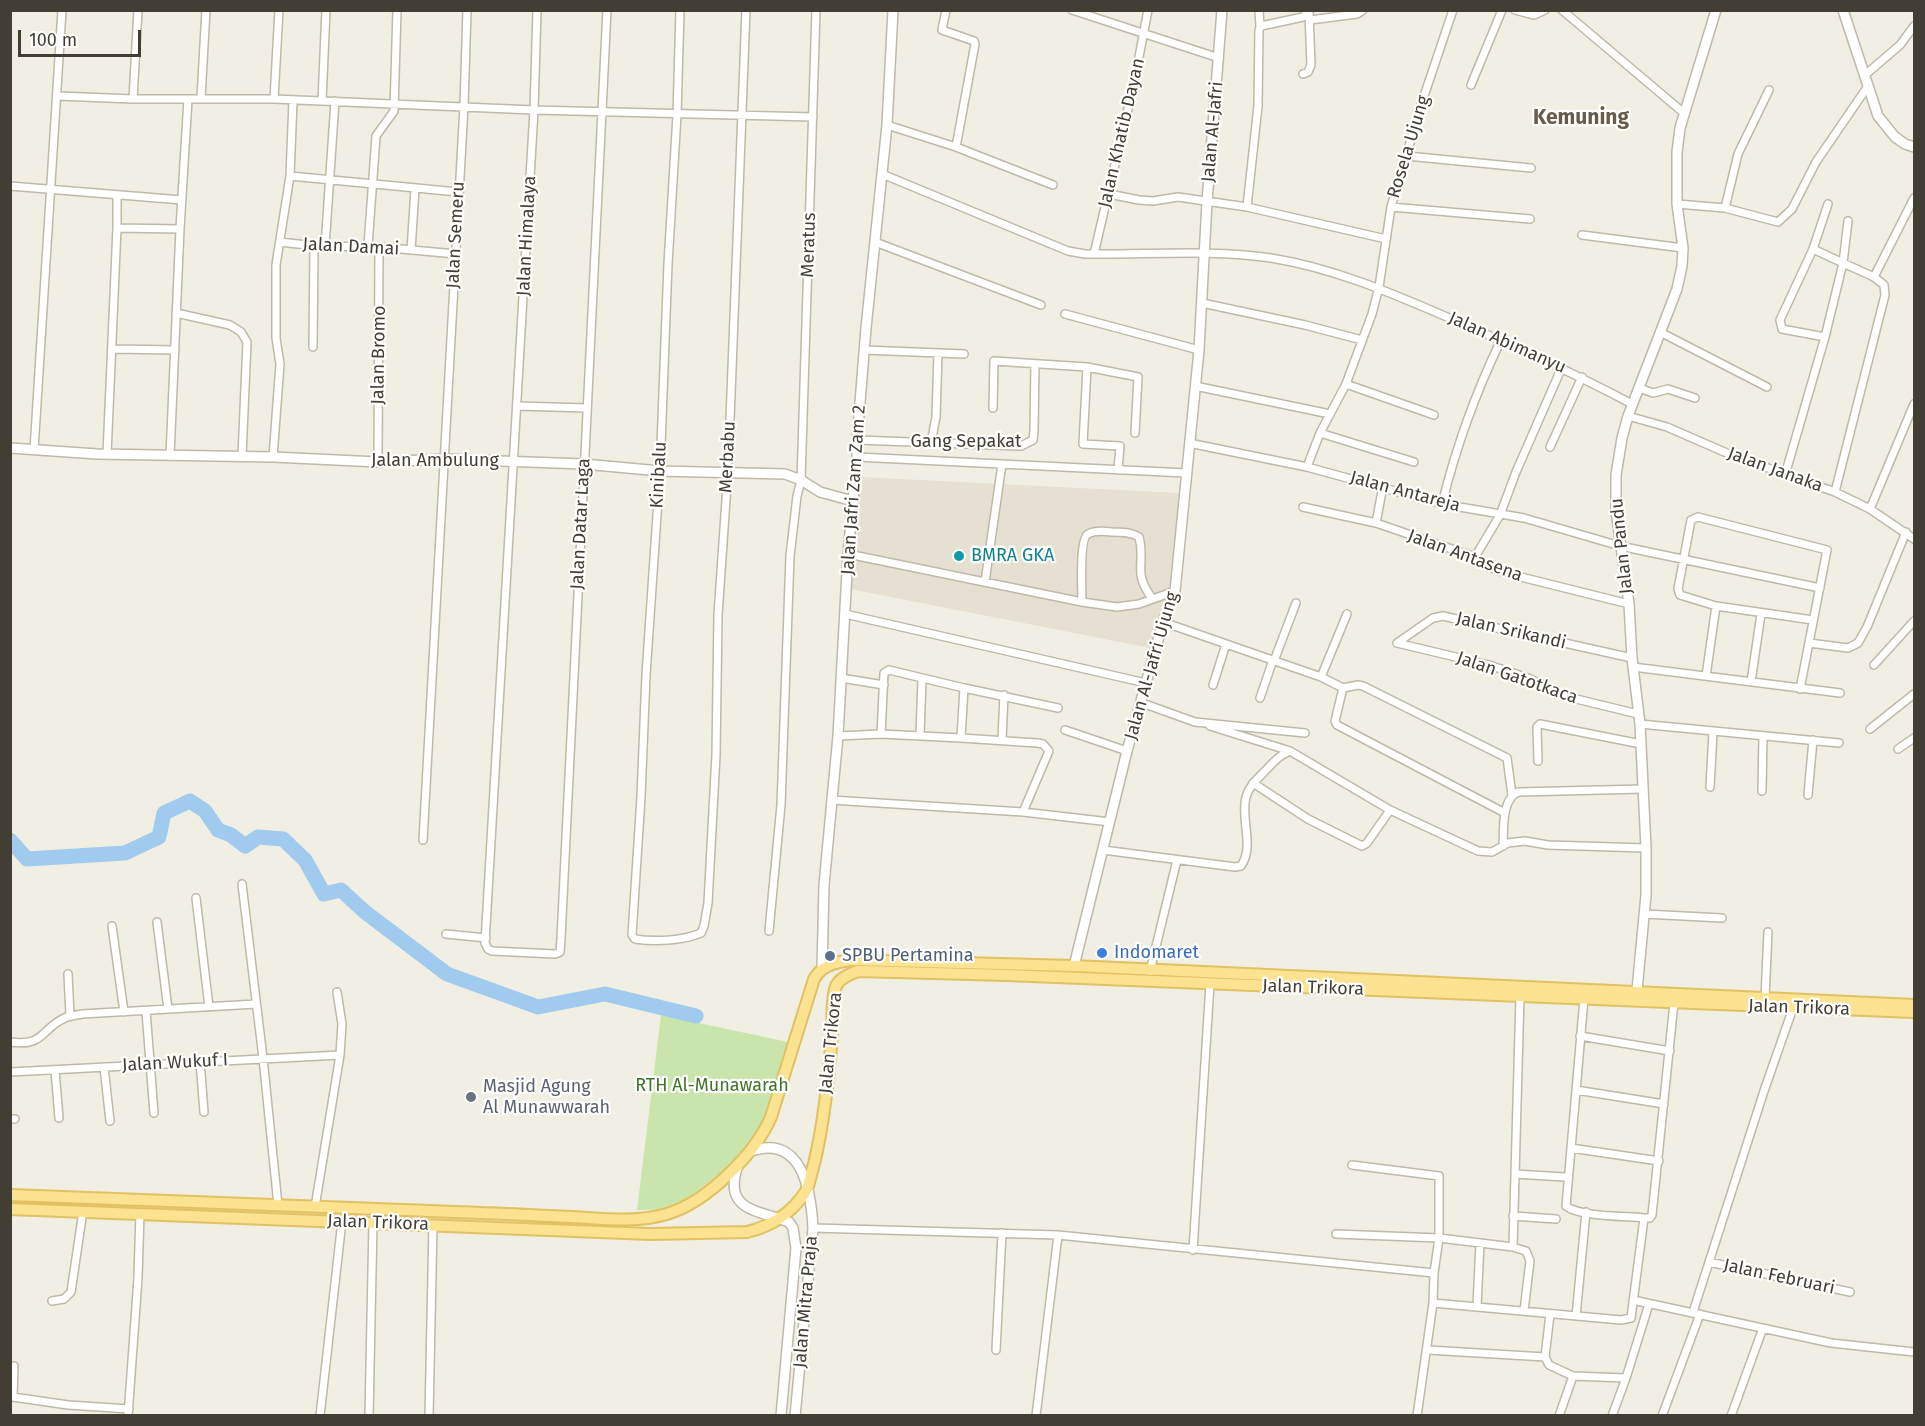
<!DOCTYPE html>
<style>
body{margin:0}
#map{position:relative;width:1925px;height:1426px;overflow:hidden;background:#f1eee3;font-family:"Fira Sans",sans-serif}
canvas{display:block}
.frame{position:absolute;inset:0;border:12px solid #433e34;pointer-events:none}
.scale{position:absolute;left:18px;top:30px;width:123px;height:27px;box-sizing:border-box;border:3px solid #433e34;border-top:0;padding-left:8px;font-size:18px;line-height:21px;white-space:nowrap;color:#433e34;-webkit-text-stroke:4px #fff;paint-order:stroke}
</style>
<div id="map">
<canvas width="1925" height="1426"></canvas>
<div class="frame"></div>
<div class="scale">100 m</div>
</div>
<script>
const ctx = document.querySelector('canvas').getContext('2d');
ctx.lineJoin = 'round';
function fillPath(path, color) { ctx.fillStyle = color; ctx.fill(path, 'evenodd'); }
function stroke(path, color, width, dash) { ctx.strokeStyle = color; ctx.lineWidth = width; ctx.lineCap = dash ? 'butt' : 'round'; ctx.setLineDash(dash || []); ctx.stroke(path); }
function drawText(font, color, halo, rows, align = 'center') {
  ctx.font = font + ' "Fira Sans",sans-serif'; ctx.lineWidth = 4.5; ctx.setLineDash([]); ctx.textBaseline = 'middle'; ctx.strokeStyle = halo; ctx.fillStyle = color; for (const [text, x, y, turn = 0] of rows) {
    ctx.save(); ctx.translate(x, y); ctx.rotate((+turn || 0) * Math.PI / 180); ctx.textAlign = isNaN(turn) ? turn : align; if (halo) ctx.strokeText(text, 0, 0); ctx.fillText(text, 0, 0); ctx.restore();
  }
}
fillPath(new Path2D(`
 M860,477L1179,493L1175,591L1156,649L850,589Z`), '#e5e0d2');
fillPath(new Path2D(`
 M661,1015L788,1042C779,1068 766,1128 750,1147C738,1162 723,1171 708,1183C682,1203 671,1211 637,1210Z`), '#c9e5ac');
stroke(new Path2D(`
 M10,840L27,859L125,853L159,837L164,813L190,801L205,811L218,830L231,835L245,846L258,837L283,839L305,860L324,894L341,890L365,912L447,974L538,1007L605,994L696,1016`), '#a0caee', 15);
const minor = new Path2D(`
 M537,10L534,110L485,943L488,949L492,951L555,954L560,952L561,939L607,10
 M680,10L677,115L668,264L660,471L646,675L641,797L632,935L635,939C654,942 682,941 701,933L704,926L708,903L716,755L718,615L728,471L746,10
 M946,10L942,30L974,41L975,44L956,147
 M1072,10L1219,58
 M1259,10L1260,27
 M1515,10L1534,15L1545,10
 M1562,10L1685,114
 M1310,20L1357,14L1363,10
 M1303,74L1308,72L1311,65L1309,12
 M1865,75L1900,45L1914,26
 M1471,85L1502,10
 M58,96L133,99H274L534,110L813,117
 M201,98L206,10
 M133,99L138,10
 M274,99L279,10
 M322,101L326,10
 M887,125L956,147L1053,185
 M1407,156L1531,168
 M882,174L1068,251L1085,254C1146,255 1210,249 1271,258C1333,268 1389,292 1447,317C1510,344 1572,372 1632,404
 M290,176L458,192
 M10,186L182,200
 M1109,194L1139,200L1153,201L1178,197L1247,207L1386,239
 M117,196V228
 M1677,204L1725,208L1778,222L1792,209L1816,162L1868,86
 M1247,207L1258,106L1259,30L1261,26L1303,17L1310,10
 M1391,207L1530,219
 M1725,208L1738,154L1769,90
 M1582,235L1683,248
 M280,242L325,247L368,246L456,254
 M875,242L1041,305
 M368,246L376,136L394,111L397,10
 M325,247L335,101
 M1813,249L1843,263L1848,221
 M411,250L415,189
 M1094,254L1134,83L1148,10
 M1202,303L1305,325L1362,340
 M176,313L230,325L241,332L247,342L242,456
 M1065,314L1199,350
 M1660,332L1767,387
 M1825,337L1782,329L1780,320L1813,249L1828,204
 M313,347L314,246
 M113,349L175,350
 M864,350L964,354
 M1087,367L1083,444L1120,446L1118,470
 M1346,384L1434,415
 M1195,386L1330,414
 M1639,388L1653,393L1668,389L1695,398
 M517,406L587,408
 M993,408L994,361L1087,367L1138,377L1135,433
 M1628,416L1667,427L1729,454L1835,492L1870,509L1914,539
 M1320,433L1414,462
 M857,440L1021,446L1033,440L1034,431L1035,364
 M931,443L936,417L938,353
 M1189,443L1307,467L1442,504L1524,518L1620,546L1820,588
 M1550,447L1582,377
 M34,450L62,10
 M107,454L117,228L180,229
 M170,456L180,229L188,99
 M273,457L280,364L276,338V265L290,176L293,101
 M857,457L1186,473
 M378,462L379,248
 M1307,467L1320,433L1346,384L1372,314L1379,287L1391,207L1422,102L1453,10
 M1785,475L1825,337L1843,263L1874,277
 M1835,492L1885,295L1884,285L1874,277L1914,198
 M1442,504C1456,447 1476,392 1501,340
 M1303,507L1376,523L1475,557L1489,567L1505,573L1629,604
 M1870,509L1914,404
 M1376,523L1383,486
 M848,554L1082,602L1117,607L1139,604L1175,591
 M1475,557L1500,515L1516,472L1562,367
 M985,582L1002,464
 M1082,602C1082,590 1079,539 1088,534C1095,530 1105,531 1112,532C1121,532 1131,532 1139,537C1146,563 1132,572 1152,598
 M845,614L1146,683
 M1163,622L1321,677L1343,688L1358,685L1363,686L1507,758L1512,795
 M1397,643L1489,665L1528,678L1564,696L1638,714
 M1397,643L1433,618L1443,616L1632,658
 M1809,643L1848,648L1858,643L1867,627L1906,532
 M1274,661L1296,603
 M1874,665L1914,621
 M1633,667L1840,693
 M1706,676L1716,606
 M1321,677L1347,614
 M841,678L884,685
 M1751,682L1761,614
 M1213,685L1226,644
 M1343,688L1335,721L1337,725L1505,813
 M1800,689L1827,550L1698,517L1691,520L1678,589L1680,595L1716,606L1813,620
 M1260,698L1273,660
 M1142,703L1195,722L1305,733
 M1640,724L1839,743
 M1210,726L1290,751
 M1870,729L1914,694
 M1065,730L1127,751
 M838,736L881,734
 M920,736L922,678
 M961,738L881,734L884,673L889,670L964,688
 M1002,740L1004,695
 M1898,749L1914,738
 M1538,761L1537,727L1540,724L1641,744
 M1253,783L1308,819L1362,846L1367,843L1390,810
 M1710,787L1713,732
 M1762,791L1763,736
 M1808,795L1813,740
 M831,800L1023,812L1110,822
 M1023,812L1049,751L1043,744L1037,743L961,738L964,688L1058,708
 M423,840L464,106L467,10
 M1503,846C1504,829 1501,800 1518,792L1643,789
 M1103,850L1235,867L1241,866C1255,846 1240,819 1246,797C1249,786 1257,779 1265,771C1273,763 1279,755 1290,751L1390,810L1478,851L1492,852L1508,843L1525,841L1548,845L1646,848
 M242,884L263,1058L278,1205
 M196,898L209,1007
 M1645,914L1722,918
 M157,922L168,1009
 M112,926L124,1012
 M769,931L781,805L790,556L797,496L801,480L816,10
 M446,934L486,938
 M1150,971L1177,860
 M68,974L70,1016
 M1765,998L1768,932
 M1584,999L1566,1206C1580,1217 1625,1216 1644,1218H1650L1652,1215L1674,1003
 M146,1011L154,1113
 M1580,1036L1670,1051
 M10,1042C46,1047 41,1027 67,1017C71,1016 77,1015 82,1014L256,1004
 M200,1061L204,1112
 M104,1067L110,1121
 M55,1070L59,1118
 M10,1072L340,1055
 M1576,1090L1664,1104
 M10,1119H15
 M1571,1148L1659,1161
 M1352,1165L1439,1176V1238L1434,1273L1433,1303L1417,1416
 M1515,1174L1564,1177
 M315,1207L340,1055L342,1024L337,992
 M1513,1216L1556,1219
 M813,1228L1058,1235L1434,1273
 M1336,1234L1439,1238L1513,1247L1526,1251L1530,1261L1524,1311
 M1513,1247L1520,996
 M1193,1250L1210,984
 M1709,1262L1850,1292
 M1633,1300L1831,1343L1914,1352
 M52,1301L64,1299L71,1292L83,1211
 M1433,1303L1621,1320L1631,1318L1644,1218
 M1477,1306L1480,1243
 M1693,1312L1764,1091L1793,1008
 M1576,1316L1586,1212
 M996,1350L1002,1233
 M1428,1350L1545,1357L1549,1365L1573,1376L1626,1378L1649,1304
 M1545,1357L1550,1314
 M14,1366L13,1397L68,1405L129,1409
 M128,1416L138,1278L140,1213
 M320,1416L342,1221
 M369,1416L373,1223
 M429,1416L433,1225
 M1036,1416L1058,1235
 M1559,1416L1573,1376
 M1612,1416L1626,1378
 M1662,1416L1700,1314
 M1731,1416L1763,1328`);
const tertiary = new Path2D(`
 M1843,10L1878,116L1895,137L1905,144L1914,147
 M10,448L97,454L273,457L378,462L445,459L584,464L660,471L785,474L801,480L820,492L853,501
 M1074,966L1127,751L1163,622L1175,591L1199,350L1207,202L1222,10
 M822,969L824,885L838,736L848,554L857,457V440L866,328L887,125L893,10
 M1637,990L1646,895V848L1640,724L1632,658L1629,604L1616,511V475L1622,438L1628,416L1677,289L1682,266L1683,248L1677,204V152L1680,128L1716,10
 M751,1151C802,1134 811,1190 813,1228L795,1416
 M738,1165C722,1211 758,1210 789,1222L793,1228L796,1248L781,1416`);
const primary = new Path2D(`
 M10,1195C168,1201 325,1207 482,1213C513,1214 543,1216 573,1217C605,1219 636,1223 667,1214C707,1202 755,1154 771,1117L814,979C822,965 836,962 851,960L1074,966L1914,1005
 M10,1209L651,1234L747,1232C772,1226 792,1213 806,1191C810,1183 811,1173 814,1164C824,1123 828,1079 832,1037C833,1023 831,998 836,986C840,978 849,974 858,971L1007,975L1914,1012`);
stroke(minor, '#bfb9a9', 10);
stroke(tertiary, '#bfb9a9', 12);
stroke(primary, '#e1c162', 14);
stroke(minor, '#fff', 7);
stroke(tertiary, '#fff', 9);
stroke(primary, '#fce392', 10);
for (const [x, y, r, color] of [
 [959,556,6,"#0f9aa8"],
 [1102,953,6,"#3f7fe0"],
 [830,956,6,"#5c6f8a"],
 [471,1097,6,"#6b7280"]
]) { const dot = new Path2D(); dot.arc(x, y, r, 0, 2 * Math.PI); ctx.fillStyle = color; ctx.fill(dot); stroke(dot, '#fff', 2); }
drawText('18px', '#433e34', '#fff', [
 ["Jalan Al-Jafri",1213,132,-85],
 ["Jalan Khatib Dayan",1122,133,-77],
 ["Rosela Ujung",1409,147,-73],
 ["Jalan Semeru",456,235,-87],
 ["Jalan Himalaya",527,236,-87],
 ["Meratus",809,245,-88],
 ["Jalan Damai",351,247,3],
 ["Jalan Abimanyu",1507,343,24],
 ["Jalan Bromo",379,355,-89],
 ["Gang Sepakat",966,442],
 ["Merbabu",728,457,-87],
 ["Jalan Ambulung",435,461],
 ["Jalan Janaka",1775,470,20],
 ["Kinibalu",659,475,-87],
 ["Jalan Jafri Zam Zam 2",854,490,-86],
 ["Jalan Antareja",1405,492,15],
 ["Jalan Datar Laga",581,524,-87],
 ["Jalan Pandu",1622,546,-96],
 ["Jalan Antasena",1465,556,20],
 ["Jalan Srikandi",1511,631,13],
 ["Jalan Al-Jafri Ujung",1152,666,-74],
 ["Jalan Gatotkaca",1517,678,19],
 ["Jalan Trikora",1313,988,2],
 ["Jalan Trikora",1799,1008,2],
 ["Jalan Trikora",831,1043,-84],
 ["Jalan Wukuf I",175,1063,-3],
 ["Jalan Trikora",378,1223,2],
 ["Jalan Februari",1779,1277,12],
 ["Jalan Mitra Praja",806,1302,-85]
]);
drawText('18px', '#0d838f', '#fff', [
 ["BMRA GKA",971,556]
], 'left');
drawText('18px', '#366cbe', '#fff', [
 ["Indomaret",1114,953]
], 'left');
drawText('18px', '#4e5e75', '#fff', [
 ["SPBU Pertamina",842,956]
], 'left');
drawText('18px', '#417329', '#fff', [
 ["RTH Al-Munawarah",712,1086]
]);
drawText('18px', '#5b616d', '#fff', [
 ["Masjid Agung",483,1087],
 ["Al Munawwarah",483,1108]
], 'left');
drawText('bold 21px', '#665c4b', '#fff', [
 ["Kemuning",1581,118]
]);
</script>
